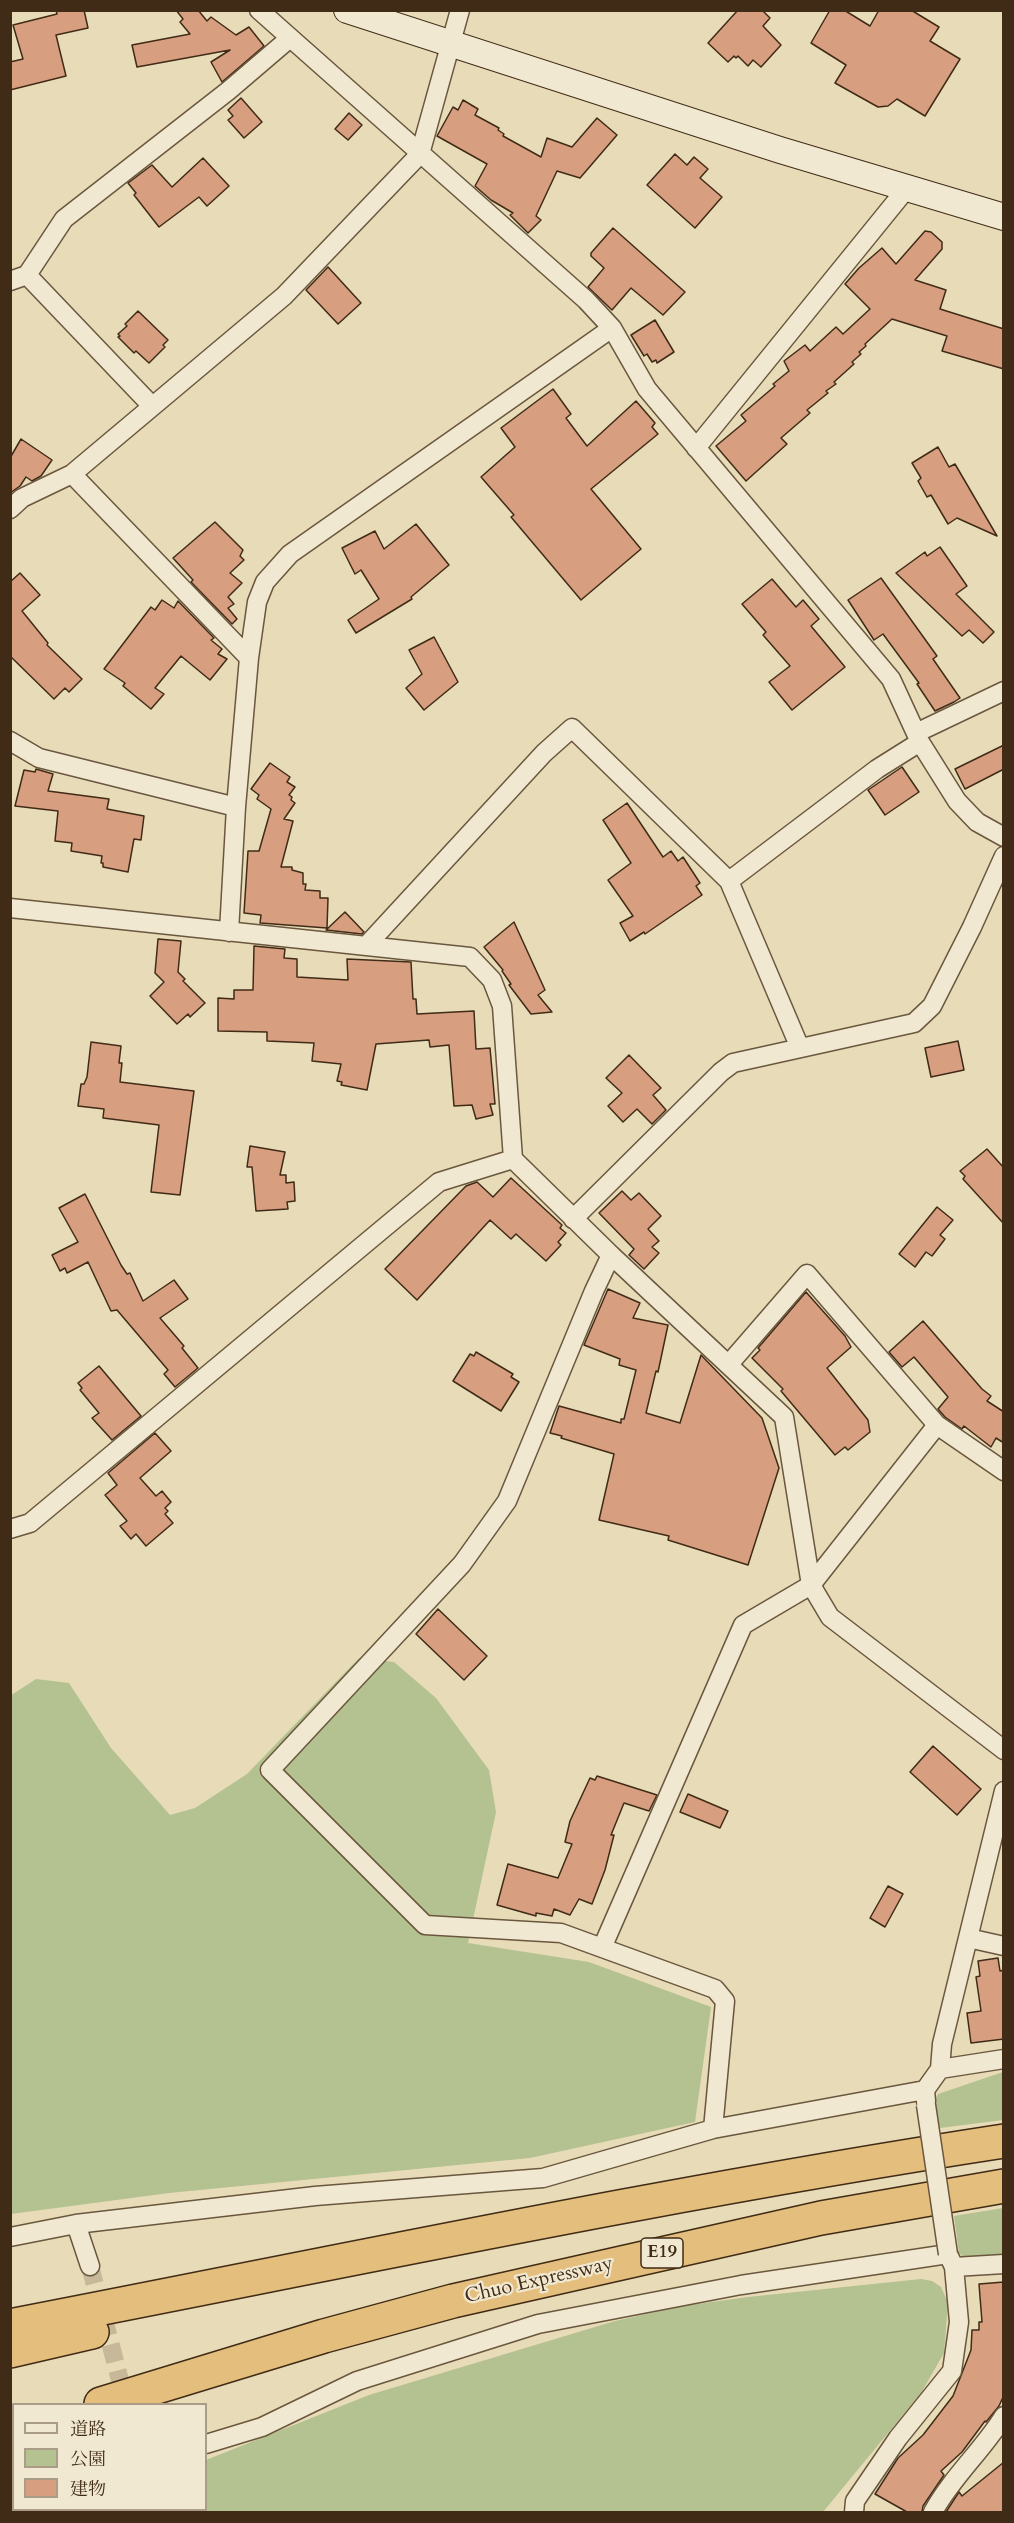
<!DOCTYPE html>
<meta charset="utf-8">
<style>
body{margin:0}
#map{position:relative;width:1014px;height:2523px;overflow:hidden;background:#e8dbb8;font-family:Cardo,"Noto Serif JP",serif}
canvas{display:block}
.frame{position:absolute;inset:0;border:12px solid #402b16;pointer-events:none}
.legend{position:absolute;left:12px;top:2403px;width:195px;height:108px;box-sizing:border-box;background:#f0e8d1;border:2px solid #aa9c86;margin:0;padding:8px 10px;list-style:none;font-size:18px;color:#402b16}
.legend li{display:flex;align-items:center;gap:12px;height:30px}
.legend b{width:30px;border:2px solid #aa9c86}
</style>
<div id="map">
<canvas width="1014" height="2523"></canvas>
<div class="frame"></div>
<ul class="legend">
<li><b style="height:8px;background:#f0e8d1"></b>道路</li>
<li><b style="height:16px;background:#b4c190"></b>公園</li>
<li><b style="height:16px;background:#d79e80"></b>建物</li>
</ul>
</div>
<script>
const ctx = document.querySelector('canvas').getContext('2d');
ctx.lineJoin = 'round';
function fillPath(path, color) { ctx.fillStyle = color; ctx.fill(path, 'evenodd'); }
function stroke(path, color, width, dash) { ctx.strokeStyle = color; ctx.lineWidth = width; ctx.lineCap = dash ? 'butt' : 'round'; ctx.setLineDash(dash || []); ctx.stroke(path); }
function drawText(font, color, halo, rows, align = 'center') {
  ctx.font = font + ' Cardo,serif'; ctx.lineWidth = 4.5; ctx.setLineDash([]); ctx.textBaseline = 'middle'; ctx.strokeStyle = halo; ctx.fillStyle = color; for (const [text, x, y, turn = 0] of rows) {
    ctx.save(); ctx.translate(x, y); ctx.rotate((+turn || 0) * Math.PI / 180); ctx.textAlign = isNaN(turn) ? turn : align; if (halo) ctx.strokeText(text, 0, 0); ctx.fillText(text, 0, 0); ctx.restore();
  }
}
fillPath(new Path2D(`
 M359,1658L394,1662L436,1698L489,1770L496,1812L468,1943L589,1962L711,2007L695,2122L530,2158L169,2193L11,2214L10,1696L36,1679L69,1683L111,1748L170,1815L195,1808L247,1774Z
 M1003,2072V2120L940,2128L935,2101L938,2094Z
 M1003,2208V2255L965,2258L959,2253L954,2216Z
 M921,2279L932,2281L941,2287L948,2303L944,2353L921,2393L823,2512H192L190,2510H206V2460L369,2395L615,2321L683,2306L748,2297Z`), '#b4c190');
const building = new Path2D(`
 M56,10H84L88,28L56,35L66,76L10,90V62L23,59L13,25L57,14Z
 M176,10H198L207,21L211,17L236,35L249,27L264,46L222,82L211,62L230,50L137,67L132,45L190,34L180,22L183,19Z
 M738,10H762L770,18L763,26L781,45L761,67L753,60L748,66L738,56L736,58L734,56L728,62L708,43Z
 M830,10H844L870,26L879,10H911L939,27L930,41L960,59L925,116L897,99L888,106L878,107L835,83L846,65L811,43Z
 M241,98L262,122L244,138L228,120L233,116L228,110Z
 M463,100L478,109L475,115L499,128L498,130L504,134L503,136L541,157L547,138L572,147L597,118L617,135L580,178L557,171L536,216L541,220L528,233L510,215L513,213L491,200L475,186L487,164L437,136L453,107L458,110Z
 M349,113L362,125L348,140L335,129Z
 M675,154L687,165L694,157L708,169L700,178L722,197L695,228L647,185Z
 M203,158L229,186L207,206L199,197L159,227L134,195L136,193L128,183L152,165L172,187Z
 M613,228L685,292L663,315L631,288L612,310L588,287L604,268L591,256V253Z
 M925,231L931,232L942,242V249L915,280L946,290L940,309L1004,329V369L942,351L947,336L892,319L865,344L866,346L859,352L861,354L852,362L854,364L834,382L836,384L826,391L828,393L807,410L810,413L781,438L787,444L746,481L716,446L746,421L741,415L775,386L773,384L789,371L784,361L805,345L810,351L836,327L843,334L870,309L845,284L859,268L882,248L896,264Z
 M328,267L361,303L338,324L306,290Z
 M138,311L168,340L163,345L165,347L149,363L136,351L134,353L118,337L120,336L118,334L127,326L125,324Z
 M655,320L674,352L657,363L656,360L652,362L647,354L644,356L631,335Z
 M553,389L571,414L566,418L587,446L636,401L655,423L652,427L658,434L591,489L641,549L581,600L511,517L514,515L481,477L515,447L501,428Z
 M21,439L52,460L41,476L32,481L26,477L20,486L10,493V458Z
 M938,447L949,467L955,464L997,536L957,518L948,524L931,495L927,497L918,481L921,478L912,463Z
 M215,522L243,550L240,556L244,560L230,573L242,583L228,597L234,604L228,608L237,619L232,624L191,582L193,580L173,558Z
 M416,524L449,565L411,597L412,599L356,633L348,620L379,599L361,570L355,574L342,548L375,531L384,549Z
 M940,547L967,586L956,594L994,632L983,643L969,630L962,636L896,573L925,552L927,556Z
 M20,573L40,595L22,611L48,643L47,645L82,679L69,692L65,688L54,699L10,656V582Z
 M881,578L937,656L933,659L960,698L954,702L935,711L917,684L919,683L883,634L874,640L848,600Z
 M772,579L796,607L803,600L819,619L811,626L845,667L792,710L769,682L790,666L763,635L766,632L742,604Z
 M162,600L174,608L178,601L214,638L211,640L222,649L218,654L227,659L210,680L181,656L155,688L164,694L151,709L123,686L125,683L104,669L151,607L155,610Z
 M434,637L458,682L424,710L406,688L422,674L409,650Z
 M1004,745V769L965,789L955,769Z
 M270,763L290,777L287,782L295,787L289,795L292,797L291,800L295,803L284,819L293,821L281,867H292V870L303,873V884H306L305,890L320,891V898H328L327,928L260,923L261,915L244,913L248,851H259L271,809L257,799L259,795L251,789Z
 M902,767L919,792L885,815L868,790Z
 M36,769L53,774L48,791L109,799L107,809L144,816L141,840L134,839L128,872L103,867V863H101L102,856L71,851L72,843L55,841L58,811L15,806L24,770L35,772Z
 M627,803L663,857L671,851L678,861L683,857L700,883L696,886L702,895L645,934L644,932L630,941L620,923L633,916L608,880L631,863L603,820Z
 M345,912L364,932L362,934L326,930Z
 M514,922L545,990L538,995L552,1012L531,1014L509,985L511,984L502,971L503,970L484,947Z
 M158,939L181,941L178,972L185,979L183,981L205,1003L190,1017L188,1014L177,1024L150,996L164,982L155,973Z
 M254,946L285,949L284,958L297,959V977L348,980L347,959L411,962L413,999H416L417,1014L474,1011L476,1049L490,1048L495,1104H490L493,1115L476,1119L472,1105L454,1106L449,1045L430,1047L429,1040L376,1044L367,1090L341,1085L342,1082L337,1081L341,1064L312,1061L314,1043L267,1041V1032L218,1031V998L234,999V990H253Z
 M958,1041L964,1070L931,1077L925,1048Z
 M91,1042L121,1046L119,1063H122L120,1082L194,1091L180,1195L151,1192L159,1125L103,1118L104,1109L78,1106L81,1084H84L87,1077Z
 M629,1055L661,1088L653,1095L666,1110L652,1124L637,1109L623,1122L608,1106L622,1093L606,1078Z
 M250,1146L285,1152L280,1175H286V1183L294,1182L295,1201L287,1202L288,1209L256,1211L252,1167H247Z
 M987,1149L1004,1168V1224L963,1179L965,1176L960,1171Z
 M511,1178L562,1225L560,1228L566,1233L558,1242L561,1245L546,1261L516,1234L511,1239L490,1220L417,1300L385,1269L466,1186L477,1182L493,1197Z
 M622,1191L631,1200L639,1193L661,1216L648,1229L659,1241L652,1247L659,1253L644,1269L629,1255L634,1249L599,1213Z
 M85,1194L121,1265L127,1274L130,1273L143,1301L174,1280L188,1299L160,1318L184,1346L182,1348L198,1368L175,1387L164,1374L168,1370L117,1310L111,1311L88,1262L67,1273L65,1268L60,1271L52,1255L78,1242L59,1208Z
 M937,1207L953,1220L940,1235L945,1239L932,1256L926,1252L915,1267L899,1254Z
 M608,1289L640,1303L633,1318L668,1325L658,1372L656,1371L646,1413L680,1423L701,1355L762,1418L779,1468L748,1565L668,1540L669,1536L599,1520L614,1454L561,1438L562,1436L550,1433L559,1406L621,1423V1419H624L636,1370L619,1365L620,1359L584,1345Z
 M806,1292L845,1336L851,1347L827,1368L868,1420L870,1432L848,1450L845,1447L835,1455L781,1391L783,1389L752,1358L760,1350L758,1348Z
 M923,1321L982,1389L991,1396L987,1401L1004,1412V1443L996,1438L991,1447L964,1426L962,1429L945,1417L938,1409L948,1397L914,1357L902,1367L889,1352Z
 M476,1352L513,1374L511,1377L519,1382L501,1411L453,1381L470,1354L474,1356Z
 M99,1366L141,1416L112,1440L92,1418L99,1413L80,1390L82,1388L78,1383Z
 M155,1433L171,1451L140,1478L156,1496L162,1491L171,1502L165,1508L168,1511L165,1514L173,1523L146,1546L136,1534L131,1539L120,1526L127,1521L105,1495L117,1485L108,1473Z
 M438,1609L487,1656L464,1680L416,1634Z
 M933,1746L981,1789L957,1815L910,1772Z
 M597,1776L657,1795L649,1811L624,1803L611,1835H614L605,1870L592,1904L579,1899L570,1915L554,1909L552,1916L536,1913V1916L497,1905L508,1864L558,1878L572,1844L565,1842L570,1821L590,1778L595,1780Z
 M688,1794L728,1811L720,1828L680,1812Z
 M888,1886L903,1894L885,1927L870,1918Z
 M998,1958L1000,1971L1004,1970V2039L971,2043L967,2013L981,2011L976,1977L980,1976L978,1961Z
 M1004,2282V2395L999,2406L986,2422L985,2421L962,2452L941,2471L944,2475L923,2506L922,2512H907L875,2494L898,2458L923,2435L953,2396L971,2350L972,2330H979V2322H982L979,2284Z
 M1004,2462V2512H946L959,2492L962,2496Z`);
fillPath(building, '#d79e80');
stroke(building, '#402b16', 1.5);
stroke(new Path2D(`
 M90,2266L126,2403`), '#c6b898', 18, [18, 9]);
const street = new Path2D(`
 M259,10L586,300L612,328L647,389L891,679L920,742L957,801L977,822L1004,837
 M27,275L64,219L228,91L290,38
 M10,281L27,275L152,406
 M696,448L907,188
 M72,474L249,658
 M10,509L22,498L72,474L284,296L420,154L460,10
 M916,733L1004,691
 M10,741L39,758L236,807
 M729,881L877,769L920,742
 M10,908L470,957L492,980L502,1006L513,1159L611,1255L784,1417L811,1585L830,1617L1004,1750
 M229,932L236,807L249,658L257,602L265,582L290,554L612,328
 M366,946L544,753L572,728L729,881L800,1048
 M573,1219L721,1072L733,1063L914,1023L932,1006L972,927L1004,856
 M611,1255L594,1291L507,1501L462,1564L270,1770L425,1925L561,1933L715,1989L725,2001L713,2129
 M729,1364L807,1274L937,1425L1004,1471
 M10,1529L30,1523L439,1182L513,1159
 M968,1938L1004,1946
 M602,1948L743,1625L811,1585L937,1425
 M940,2069L1004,2059
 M926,2101L925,2090L940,2069L942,2044L1004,1791
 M76,2224L90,2266
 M10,2237L76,2224L315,2196L543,2178L713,2129L925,2090
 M954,2267L1004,2264
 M206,2444L262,2427L357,2381L538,2324L741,2285L948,2254L954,2267L959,2322L952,2371L898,2438L855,2501L854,2512
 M169,2510L170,2512
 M10,2511L15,2510
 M933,2512C952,2477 983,2450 1004,2416`);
const secondary = new Path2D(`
 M347,10L780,150L1004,217`);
const highway = new Path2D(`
 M10,2326C341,2262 670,2192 1004,2141
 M10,2351L92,2332
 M101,2404L324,2336L453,2301L821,2218L1004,2186
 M10,2454L14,2453`);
stroke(street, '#6a573e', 21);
stroke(secondary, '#402b16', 28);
stroke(highway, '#402b16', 36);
stroke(street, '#f0e8d1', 18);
stroke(secondary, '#f0e8d1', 26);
stroke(highway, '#e4be7c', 33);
const streetBridge = new Path2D(`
 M926,2105L948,2254`);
stroke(streetBridge, '#6a573e', 21, []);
stroke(streetBridge, '#f0e8d1', 18);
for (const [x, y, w] of [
 [662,2253,42]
]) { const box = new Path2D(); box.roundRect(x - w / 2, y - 15, w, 30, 4.5); ctx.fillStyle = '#f0e8d1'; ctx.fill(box); stroke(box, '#402b16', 1.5); }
drawText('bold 18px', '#402b16', null, [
 ["E19",662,2253]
]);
drawText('20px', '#402b16', '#f0e8d1', [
 ["Chuo Expressway",539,2281,-13]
]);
</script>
